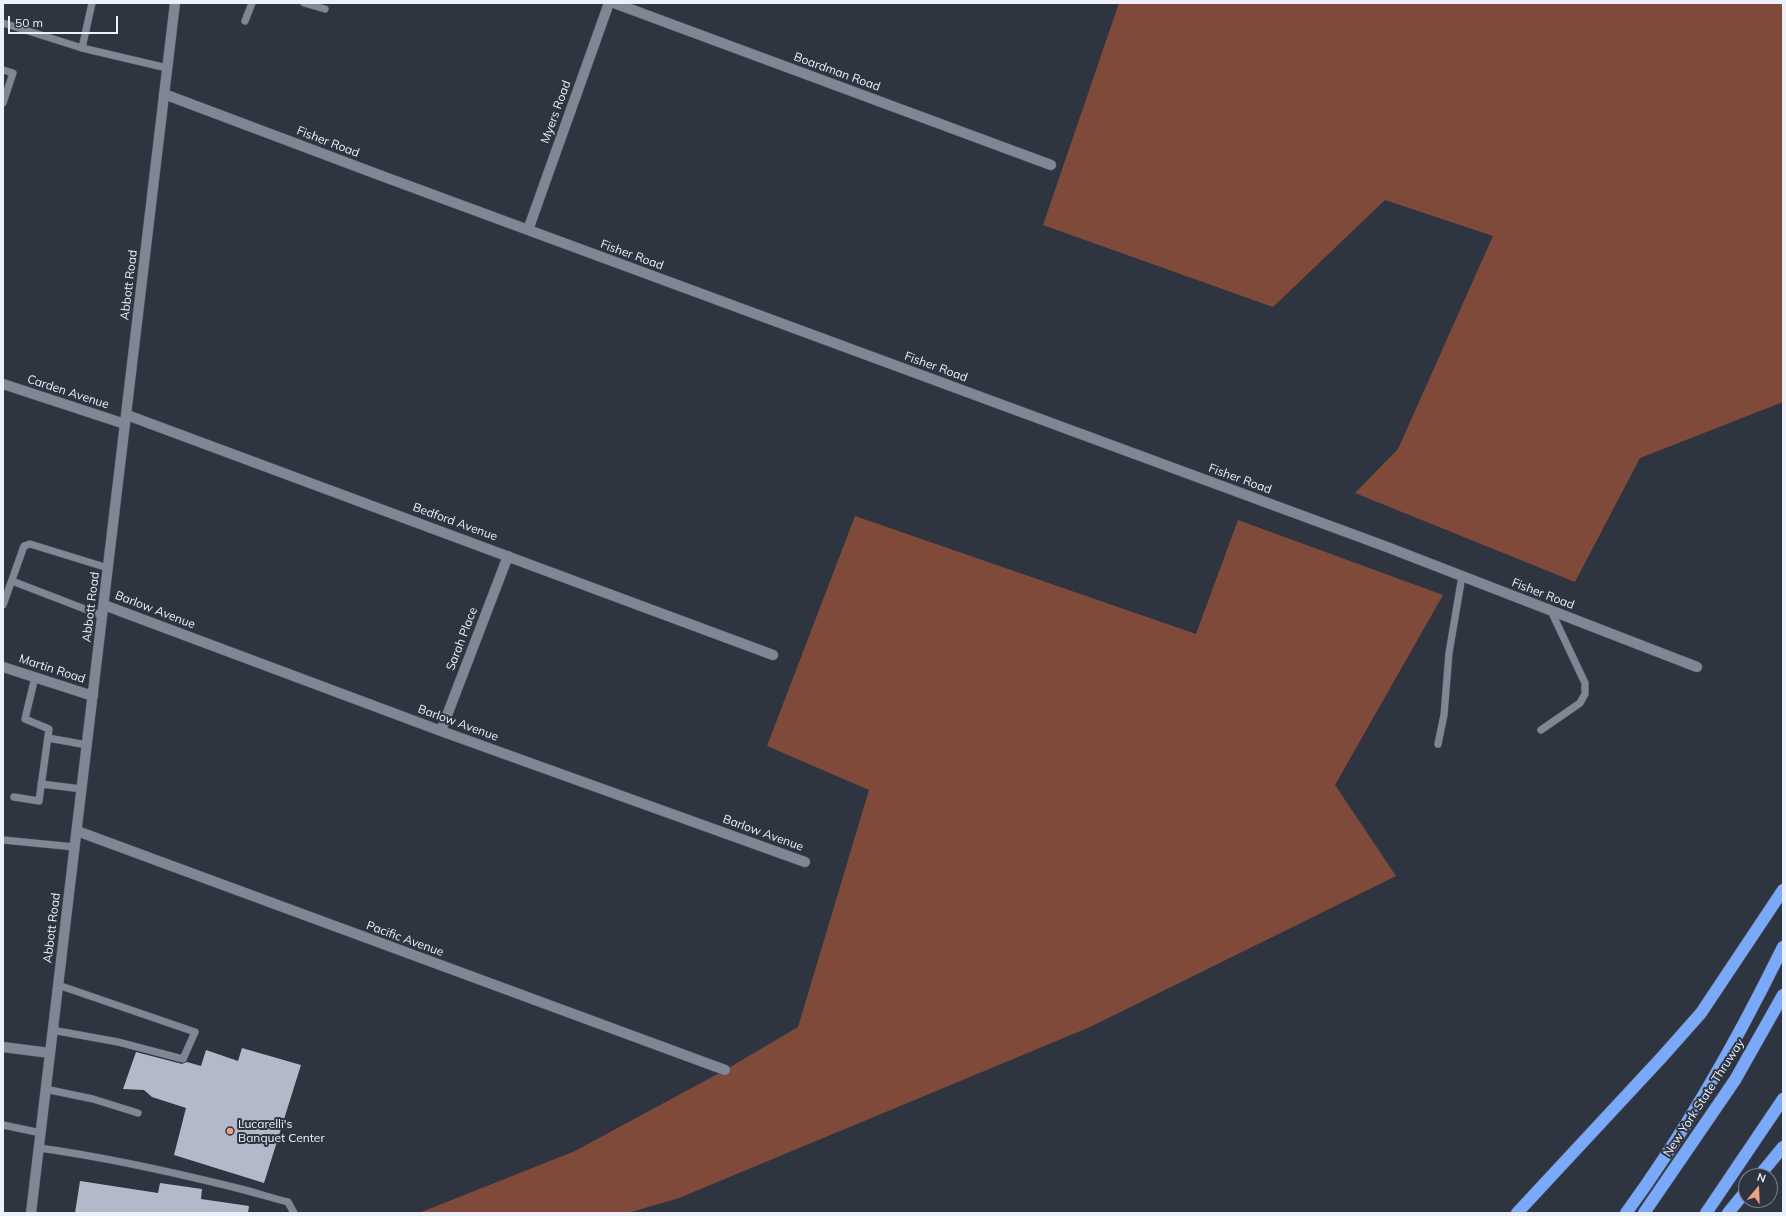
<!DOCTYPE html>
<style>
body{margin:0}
#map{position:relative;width:1786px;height:1216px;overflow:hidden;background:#2e3541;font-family:Mulish,sans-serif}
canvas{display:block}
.frame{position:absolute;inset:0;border:4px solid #ecf1f9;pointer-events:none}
.north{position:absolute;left:1738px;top:1168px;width:40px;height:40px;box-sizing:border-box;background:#2e3541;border:1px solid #7a808b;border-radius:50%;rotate:19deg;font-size:11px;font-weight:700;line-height:16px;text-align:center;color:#ecf1f9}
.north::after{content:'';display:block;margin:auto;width:14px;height:18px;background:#f39f85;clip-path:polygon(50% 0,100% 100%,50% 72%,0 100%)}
.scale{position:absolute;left:8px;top:16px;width:110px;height:18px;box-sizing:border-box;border:2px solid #ecf1f9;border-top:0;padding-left:5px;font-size:12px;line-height:14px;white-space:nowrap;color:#ecf1f9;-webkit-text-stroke:3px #2e3541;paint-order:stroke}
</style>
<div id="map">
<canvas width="1786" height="1216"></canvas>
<div class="frame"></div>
<div class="north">N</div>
<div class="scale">50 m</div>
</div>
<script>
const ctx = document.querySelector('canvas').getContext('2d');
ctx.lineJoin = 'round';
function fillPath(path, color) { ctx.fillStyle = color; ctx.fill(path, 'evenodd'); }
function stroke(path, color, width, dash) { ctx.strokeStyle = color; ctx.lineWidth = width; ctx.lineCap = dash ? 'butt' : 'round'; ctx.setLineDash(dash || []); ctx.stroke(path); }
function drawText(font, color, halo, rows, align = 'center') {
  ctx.font = font + ' Mulish,sans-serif'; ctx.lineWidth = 4; ctx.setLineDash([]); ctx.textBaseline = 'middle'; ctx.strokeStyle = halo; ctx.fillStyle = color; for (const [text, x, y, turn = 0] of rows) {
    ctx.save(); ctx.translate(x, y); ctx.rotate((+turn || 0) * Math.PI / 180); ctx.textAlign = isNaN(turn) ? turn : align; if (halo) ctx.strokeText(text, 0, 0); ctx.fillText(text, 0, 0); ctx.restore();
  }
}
fillPath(new Path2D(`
 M1119,3H1783V402L1640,458L1575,582L1355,493L1398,449L1493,236L1385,200L1273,307L1043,225Z
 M855,516L1196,634L1238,520L1443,595L1335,785L1396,876L1090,1027L679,1198L628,1213H419L575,1151L725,1070L798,1027L869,790L767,746Z`), '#804a3a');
fillPath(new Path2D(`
 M242,1048L301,1065L264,1183L174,1155L186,1108L152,1097L144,1090L123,1089L136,1052L182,1064L187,1062L201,1066L206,1050L238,1061Z
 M80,1181L158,1193L160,1183L202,1189L201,1199L249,1206L248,1213H75Z`), '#b2bac9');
const service = new Path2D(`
 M92,3L82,48L167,68
 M304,3L325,9
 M245,21L252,3
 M3,23L82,48
 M3,70L13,73L3,103
 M12,581L103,616
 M3,605L24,546L30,544L108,568
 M1541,730L1580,703L1585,694V683L1551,611
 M48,738L87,745
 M1438,744L1444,715L1449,653L1462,576
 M41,784L82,789
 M14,797L39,801L49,729L25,719L35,677
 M3,840L75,847
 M52,1030L118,1042L183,1059L195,1032L58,985
 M45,1089L93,1099L138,1113
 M3,1125L41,1133
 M39,1148C106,1157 172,1172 237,1188C254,1192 271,1198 288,1202L294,1213`);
const minor = new Path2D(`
 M614,3L1051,165
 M164,94L382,176L1387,547L1697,667
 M528,230L609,3
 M3,384L125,424
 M127,415L773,655
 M104,605L441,731L805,862
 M441,731L508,556
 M77,831L725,1070
 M3,1047L50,1053`);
const tertiary = new Path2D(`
 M3,667L93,696
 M31,1213L175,3`);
const motorway = new Path2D(`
 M1759,1176L1783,1147
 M1517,1213L1662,1057L1701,1013L1783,890
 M1626,1213C1687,1130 1738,1039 1783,947
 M1644,1213L1735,1080L1783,995
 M1706,1213L1783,1099
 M1728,1213L1746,1191`);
stroke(service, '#4e545e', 8);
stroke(minor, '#4e545e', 11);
stroke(tertiary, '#4e545e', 11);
stroke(motorway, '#4e545e', 13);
stroke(service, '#7f8795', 7);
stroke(minor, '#7f8795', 10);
stroke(tertiary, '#7f8795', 10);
stroke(motorway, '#7ba9f9', 12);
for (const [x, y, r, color] of [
 [230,1131,4,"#f39f85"]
]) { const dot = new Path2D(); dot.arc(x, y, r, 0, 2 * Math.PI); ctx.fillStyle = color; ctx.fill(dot); stroke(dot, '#2e3541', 1.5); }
drawText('12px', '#ecf1f9', '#2e3541', [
 ["Boardman Road",837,72,20],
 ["Myers Road",556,112,-70],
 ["Fisher Road",328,142,21],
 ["Fisher Road",632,255,20],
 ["Abbott Road",129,285,-83],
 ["Fisher Road",936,367,20],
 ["Carden Avenue",68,392,18],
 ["Fisher Road",1240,479,20],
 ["Bedford Avenue",455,522,20],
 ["Fisher Road",1543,594,21],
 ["Abbott Road",91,607,-83],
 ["Barlow Avenue",155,610,21],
 ["Sarah Place",462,639,-69],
 ["Martin Road",52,669,18],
 ["Barlow Avenue",458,723,20],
 ["Barlow Avenue",763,833,20],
 ["Abbott Road",52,928,-83],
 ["Pacific Avenue",405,939,20],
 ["New York State Thruway",1704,1098,-57]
]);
drawText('12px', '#ecf1f9', '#2e3541', [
 ["Lucarelli's",238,1124],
 ["Banquet Center",238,1138]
], 'left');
</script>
